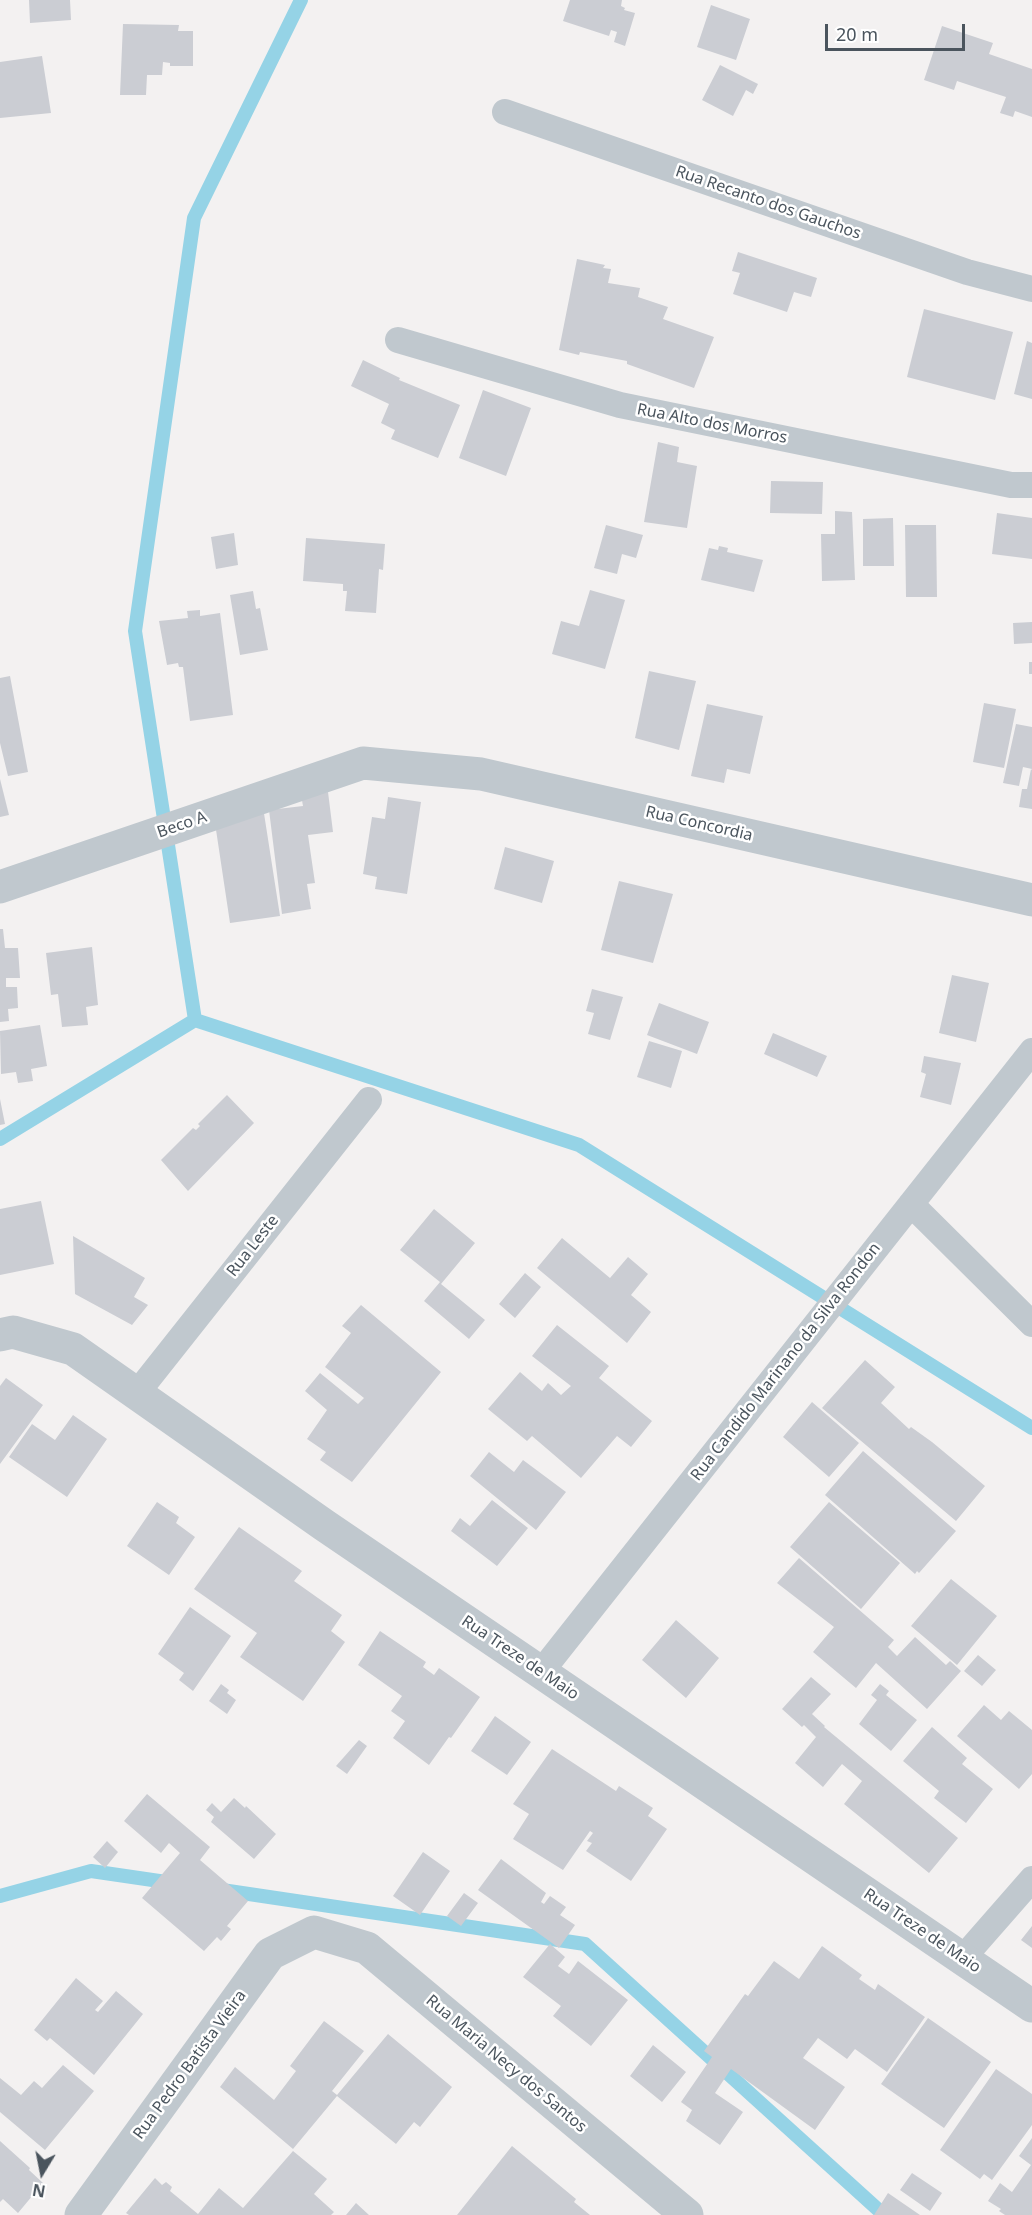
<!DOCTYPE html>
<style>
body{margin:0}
#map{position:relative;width:1032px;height:2215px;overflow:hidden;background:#f3f1f1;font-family:"Noto Sans",sans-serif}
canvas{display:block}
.north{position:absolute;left:12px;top:2143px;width:60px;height:60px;-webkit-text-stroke:4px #fff;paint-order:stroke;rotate:190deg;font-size:16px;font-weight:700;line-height:24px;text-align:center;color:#4a545d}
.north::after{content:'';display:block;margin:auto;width:21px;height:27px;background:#4a545d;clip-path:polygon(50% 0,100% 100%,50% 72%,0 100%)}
.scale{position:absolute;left:825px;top:24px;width:140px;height:27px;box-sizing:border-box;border:3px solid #4a545d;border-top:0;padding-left:8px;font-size:18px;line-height:21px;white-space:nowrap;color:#4a545d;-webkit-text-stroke:4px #fff;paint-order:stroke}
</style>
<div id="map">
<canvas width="1032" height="2215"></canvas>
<div class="north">N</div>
<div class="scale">20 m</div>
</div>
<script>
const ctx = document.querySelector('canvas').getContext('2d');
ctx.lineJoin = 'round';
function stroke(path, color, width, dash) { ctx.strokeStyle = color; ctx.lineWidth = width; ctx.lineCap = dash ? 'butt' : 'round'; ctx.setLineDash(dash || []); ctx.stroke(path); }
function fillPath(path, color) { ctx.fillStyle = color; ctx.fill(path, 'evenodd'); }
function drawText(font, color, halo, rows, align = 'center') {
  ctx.font = font + ' "Noto Sans",sans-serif'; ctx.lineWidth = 5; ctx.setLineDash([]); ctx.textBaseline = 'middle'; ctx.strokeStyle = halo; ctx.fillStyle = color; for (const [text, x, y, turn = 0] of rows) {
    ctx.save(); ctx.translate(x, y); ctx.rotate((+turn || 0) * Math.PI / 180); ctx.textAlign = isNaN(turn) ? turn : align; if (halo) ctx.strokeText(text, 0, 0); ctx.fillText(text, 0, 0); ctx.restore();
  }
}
stroke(new Path2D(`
 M195,1020L135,631L194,218L301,0
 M0,1139L195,1020L579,1145L1032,1428
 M222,1890L585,1944L884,2215
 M0,1896L91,1871L173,1883`), '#95d3e6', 14);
fillPath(new Path2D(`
 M29,0H70L71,20L30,23Z
 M570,0H622L621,6L625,8L624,10L635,13L625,46L614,42L617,32L611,30L609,36L563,21Z
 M711,5L750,19L736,60L697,47Z
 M123,24L179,25L178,31H193V66H170V63L163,62L162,75H147L146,95H120Z
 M942,26L993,43L989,54L1032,69V117L1015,111L1013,117L1000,113L1006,97L978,88L957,81L954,90L924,80Z
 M42,56L51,113L0,118V62Z
 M720,65L758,84L753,94L746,90L733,116L702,100Z
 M738,252L817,278L811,297L794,292L787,312L733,294L740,273L732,271Z
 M577,259L605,265L603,268L611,269L608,283L640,288L638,297L668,307L663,319L714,337L694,388L627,364V361L580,352L579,355L559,350Z
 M924,309L1013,332L995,400L907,377Z
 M1027,341L1032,343V399L1014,394Z
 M363,360L400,378L399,380L460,405L438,458L391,439L395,430L381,423L389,404L351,386Z
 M483,390L531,408L506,476L459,458Z
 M658,442L679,447L677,462L697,466L687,528L644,522Z
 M771,481L823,482L822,514L770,513Z
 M835,511L852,512L855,580L822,581L821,534H835Z
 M997,513L1032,518V559L992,554Z
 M893,518L894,566H863V519Z
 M606,525L643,535L636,558L622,554L617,574L594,568Z
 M905,525H936L937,597H906Z
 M234,533L238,565L216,569L211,537Z
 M306,538L385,544L383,570L379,569L376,613L345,611L347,591H343V584L303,581Z
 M719,546L728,548L727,552L763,560L754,592L701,580L709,548L718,550Z
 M590,590L625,600L605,669L552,654L561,621L579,626Z
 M253,591L256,609L260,608L268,650L240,655L230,595Z
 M200,610V616L220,613L233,715L190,721L183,667H179L178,663L167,665L159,621L188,618L187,611Z
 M1032,622V643L1014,644L1013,623Z
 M1029,662H1032V674H1029Z
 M649,671L696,681L679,750L635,738Z
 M10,676L28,772L8,776L0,743V678Z
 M984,703L1016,709L1004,768L973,762Z
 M707,704L763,716L750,774L727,769L724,783L691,776Z
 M1016,724L1032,727V769L1023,767L1019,786L1003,783Z
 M1031,769L1032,770V809L1019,807L1022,789H1027Z
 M0,779L9,815L0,817Z
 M328,792L333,832L308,835L315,883L307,884L311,909L282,914L269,810L303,806L301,795Z
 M388,797L421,802L407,894L375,889L377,877L363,874L372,817L385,819Z
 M263,807L280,916L230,923L215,823Z
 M505,847L554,861L542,903L494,889Z
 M619,881L673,894L653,963L601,950Z
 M0,929H3L5,948H18L20,978H6V987H17L18,1008L8,1009L9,1021L0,1022Z
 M92,947L98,1005L86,1007L88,1025L62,1027L58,994L51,995L46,953Z
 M952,975L989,983L976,1042L939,1033Z
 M592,989L623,997L610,1040L588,1034L594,1013L586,1011Z
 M659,1003L709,1022L697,1054L647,1035Z
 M40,1025L47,1066L31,1069L33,1081L18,1083L16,1072L1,1074L0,1031Z
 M773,1033L827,1056L817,1077L764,1054Z
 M649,1041L682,1051L671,1088L637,1077Z
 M924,1056L961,1063L951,1105L920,1097L926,1074L921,1072Z
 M227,1095L254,1123L188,1191L161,1160L193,1128L196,1130L200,1126L198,1124Z
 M0,1099L5,1124L0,1125Z
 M41,1201L54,1264L0,1275V1209Z
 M434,1209L475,1243L441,1284L485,1320L469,1339L424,1301L440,1282L400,1250Z
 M73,1236L145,1278L134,1297L148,1305L132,1325L75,1294Z
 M562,1238L610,1278L628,1257L648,1274L631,1295L651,1312L627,1343L537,1268Z
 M525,1273L541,1287L515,1318L499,1304Z
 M361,1305L441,1372L352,1482L320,1460L326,1452L307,1439L327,1410L305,1391L320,1373L358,1404L364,1398L325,1367L351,1333L342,1326Z
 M557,1325L609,1366L599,1378L652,1421L631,1447L617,1436L581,1478L532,1436L527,1441L488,1409L520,1372L542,1391L548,1383L561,1395L571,1386L532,1356Z
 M865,1360L895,1387L881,1403L909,1429L911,1427L932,1442L985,1486L956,1521L822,1408Z
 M6,1378L43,1405L0,1464V1386Z
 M812,1402L859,1443L829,1477L783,1437Z
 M73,1415L107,1439L67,1497L9,1457L32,1424L55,1440Z
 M863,1451L956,1531L919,1573L917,1571L915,1574L825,1495Z
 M489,1452L514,1472L523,1460L566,1492L536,1530L470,1476Z
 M492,1500L528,1528L497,1566L451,1531L460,1518L470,1526Z
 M157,1502L179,1517L176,1523L195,1537L169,1575L127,1546Z
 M829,1502L900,1563L861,1609L790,1547Z
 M239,1527L302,1571L294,1581L342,1615L331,1631L345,1642L303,1701L240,1657L257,1633L194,1589Z
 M799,1558L894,1640L888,1647L897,1656L915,1637L946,1665L950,1661L961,1671L927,1709L876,1663L856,1688L813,1652L834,1627L777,1583Z
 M951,1579L997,1616L957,1665L911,1626Z
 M190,1607L231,1636L193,1691L179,1680L184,1673L158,1654Z
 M676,1620L719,1658L686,1698L642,1660Z
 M380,1631L426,1662L423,1667L434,1675L439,1668L480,1697L451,1738L449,1737L429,1765L393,1738L405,1721L391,1711L402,1696L358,1665Z
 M978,1655L996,1670L982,1686L964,1671Z
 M811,1677L831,1694L812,1714L825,1726L824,1727L958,1838L929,1873L844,1804L862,1781L842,1764L823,1787L795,1763L816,1737L804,1725L802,1727L782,1709Z
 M221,1684L229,1690L227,1693L236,1700L227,1714L209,1701Z
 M880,1684L889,1691L886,1695L917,1720L891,1751L859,1724L877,1700L871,1695Z
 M984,1705L1001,1720L1009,1711L1032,1730V1774L1019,1789L957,1736Z
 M495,1716L531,1742L507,1775L471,1751Z
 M932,1727L967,1758L962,1764L993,1789L966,1823L934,1798L939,1791L903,1761Z
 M359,1740L367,1746L347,1774L336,1766Z
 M552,1749L616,1791L619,1786L653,1808L648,1816L667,1829L631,1881L586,1851L592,1843L587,1841L593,1833L590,1831L563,1870L513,1839L529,1814L513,1804Z
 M147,1794L210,1847L200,1860L248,1901L227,1926L231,1929L221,1941L217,1937L204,1951L142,1898L180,1853L169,1843L161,1853L124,1821Z
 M234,1798L245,1808L246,1806L276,1834L254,1859L211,1822L214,1817L206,1810L212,1803L221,1812Z
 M107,1841L118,1852L105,1868L93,1857Z
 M423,1852L450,1871L420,1915L393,1896Z
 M501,1859L546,1893L541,1902L544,1904L550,1896L566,1907L560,1915L575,1925L559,1948L478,1890Z
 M464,1893L478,1903L461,1926L447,1916Z
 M1032,1926V1948L1021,1940Z
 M550,1944L565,1957L558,1966L569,1974L578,1961L628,2000L591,2046L553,2016L561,2006L523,1977Z
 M822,1946L862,1975L859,1979L875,1990L878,1984L925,2017L887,2072L855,2049L847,2059L818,2038L803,2058L845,2087L815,2130L731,2069L715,2093L743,2112L720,2145L686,2121L692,2110L681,2102L712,2057L704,2051L745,1994L748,1996L774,1961L799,1979Z
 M76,1978L103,2001L95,2010L98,2012L116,1991L143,2014L94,2075L50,2038L47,2041L34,2030Z
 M928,2018L991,2062L944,2128L881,2084Z
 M324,2021L364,2051L332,2091L337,2095L388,2034L452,2087L420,2127L414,2122L396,2144L337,2096L293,2149L220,2087L235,2067L274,2100L296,2071L290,2066Z
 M653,2045L686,2072L662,2102L630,2076Z
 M63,2065L94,2091L45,2150L0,2112V2078L21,2095L34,2081L42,2088Z
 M996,2069L1032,2094V2125L992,2180L984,2174L980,2179L940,2150Z
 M1032,2138V2215H1005L999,2211L1001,2209L988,2201L1000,2183L1012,2192L1031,2165L1019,2156Z
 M0,2141L30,2168L29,2170L43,2183L18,2213L3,2199L0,2202Z
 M512,2146L576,2199L574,2202L590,2215H457Z
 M293,2151L327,2179L314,2194L334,2212L331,2215H129L126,2213L155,2178L162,2185L166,2182L172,2187L170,2191L198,2214L219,2188L243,2208Z
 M912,2173L942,2193L930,2211L900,2190Z
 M888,2193L920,2215H874Z
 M356,2203L369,2215H346Z`), '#cbcdd3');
stroke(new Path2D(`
 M505,112L967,272L1032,289
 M398,340L620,405L1011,485H1032
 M911,1204L1032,1324
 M137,1393L369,1100
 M541,1672L1032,1051
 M962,1959L1032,1879`), '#c0c8ce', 26);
stroke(new Path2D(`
 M0,887L363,763L481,774L1032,900
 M0,1335L13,1332L73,1349L324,1525L1032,2006
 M81,2215L270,1954L314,1932L367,1948L687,2215`), '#c0c8ce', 33);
drawText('16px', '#4a545d', '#fff', [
 ["Rua Recanto dos Gauchos",768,203,19],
 ["Rua Alto dos Morros",712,424,11],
 ["Rua Concordia",699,824,13],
 ["Beco A",182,825,-19],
 ["Rua Leste",253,1246,-52],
 ["Rua Candido Marinano da Silva Rondon",786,1362,-52],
 ["Rua Treze de Maio",520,1658,34],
 ["Rua Treze de Maio",922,1931,34],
 ["Rua Maria Necy dos Santos",506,2064,40],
 ["Rua Pedro Batista Vieira",190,2065,-54]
]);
</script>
